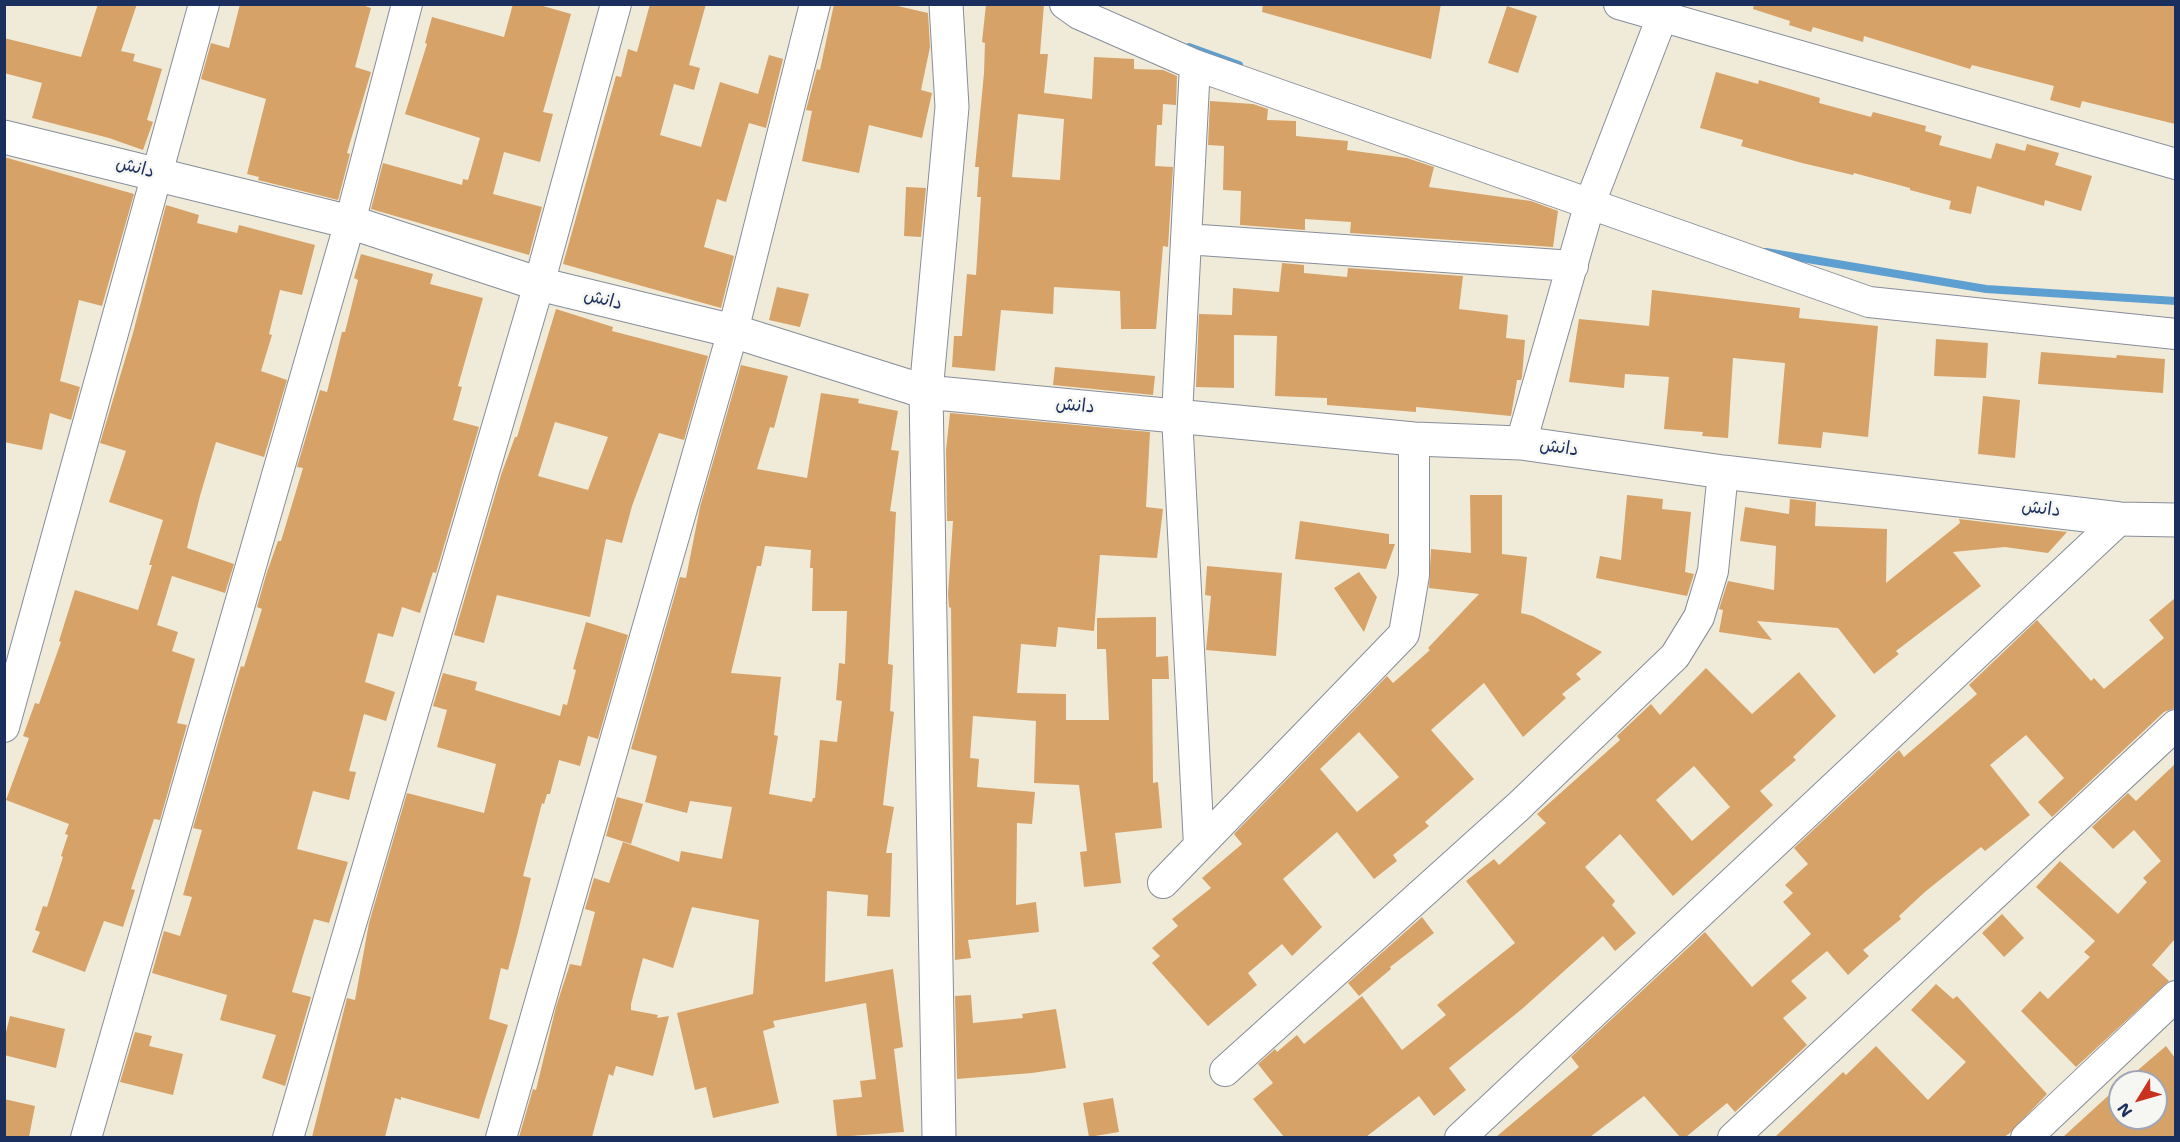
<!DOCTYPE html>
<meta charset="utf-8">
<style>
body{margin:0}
#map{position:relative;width:2180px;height:1142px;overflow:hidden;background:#f0ebd8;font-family:"Shantell Sans",sans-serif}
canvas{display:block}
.frame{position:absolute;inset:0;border:6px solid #1b2f5e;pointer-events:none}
.north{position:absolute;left:2108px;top:1070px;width:60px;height:60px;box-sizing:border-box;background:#f6f6f2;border:2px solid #9ea6b7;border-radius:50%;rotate:233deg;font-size:16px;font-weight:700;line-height:24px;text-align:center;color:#1b2f5e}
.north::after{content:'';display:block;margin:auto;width:21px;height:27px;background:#c8321e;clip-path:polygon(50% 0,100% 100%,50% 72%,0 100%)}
</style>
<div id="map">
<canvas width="2180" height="1142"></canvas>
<div class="frame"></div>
<div class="north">N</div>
</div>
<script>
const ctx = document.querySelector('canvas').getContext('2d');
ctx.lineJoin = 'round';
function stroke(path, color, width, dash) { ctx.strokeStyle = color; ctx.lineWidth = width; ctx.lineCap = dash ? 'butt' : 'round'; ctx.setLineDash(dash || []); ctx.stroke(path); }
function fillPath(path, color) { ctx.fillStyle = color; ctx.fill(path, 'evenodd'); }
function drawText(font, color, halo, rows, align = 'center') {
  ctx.font = font + ' "Shantell Sans","Playpen Sans Arabic",sans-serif'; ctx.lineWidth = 5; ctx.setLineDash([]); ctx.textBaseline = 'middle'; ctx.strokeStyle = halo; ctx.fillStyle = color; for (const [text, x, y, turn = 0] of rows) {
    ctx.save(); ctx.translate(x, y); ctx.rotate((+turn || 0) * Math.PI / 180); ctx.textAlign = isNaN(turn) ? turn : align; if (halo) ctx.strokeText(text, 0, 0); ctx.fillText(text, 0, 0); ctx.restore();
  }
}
stroke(new Path2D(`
 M1189,47L1239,65
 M1766,252L1986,289L2176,301`), '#5e9fd2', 8);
fillPath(new Path2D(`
 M98,4H137L121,51L135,54L133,61L162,69L147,120L153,122L143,150L109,138L32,118L42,83L4,73V38L81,57Z
 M240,4H359L371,8L355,67L371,72L347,153L350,154L338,200L258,180L259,177L247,174L266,99L201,79L211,43L229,48Z
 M513,4H536L571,14L543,112L553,114L540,162L504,152L493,194L542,207L529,255L371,209L383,163L462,185L463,179L468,180L480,138L405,114L427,44L425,43L432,17L504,37Z
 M650,4H706L689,65L700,68L694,90L674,84L660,135L701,147L720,82L758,94L769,55L783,59L766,128L749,123L726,202L717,199L704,247L734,256L721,308L563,264L616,76L621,77L628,49L637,52Z
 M834,4H889L928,13L930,47L921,90L932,93L922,138L869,125L859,173L802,161L812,111L806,110L817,69L820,70Z
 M986,4H1044L1040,54H1048L1044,93L1092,99L1094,57L1134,59V69L1163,70L1177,76L1176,105L1163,104L1162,125H1157L1155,166L1173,167L1168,247L1163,246L1156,329H1121L1120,291L1054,287L1053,314L1001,310L995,371L952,367L954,336H962L967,274L976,275L981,197H977L979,167H975L984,73L985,43L982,42ZM1018,114L1064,119L1060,180L1012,177Z
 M1263,4H1441L1431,59L1262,12Z
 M1754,4H2175V124L2082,101L2080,108L2050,100L2054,86L1972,65L1970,69L1864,36L1863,42L1813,27L1811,32L1789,25L1790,21L1753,9Z
 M1507,6L1537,16L1518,73L1488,63Z
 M1716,72L1758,84L1759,80L1820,98L1819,103L1871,117L1873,112L1926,126L1925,131L1942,136L1939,145L1991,159L1996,143L2025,151L2027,144L2059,153L2055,165L2092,176L2081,211L2045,200L2044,206L1977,186L1971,214L1949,209L1951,201L1910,190V188L1854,173L1853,175L1802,163L1741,146L1743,140L1700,128Z
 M1210,101L1253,104L1268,109L1267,120L1296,121V136L1348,141L1347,150L1407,158L1434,167L1429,187L1531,201L1558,211L1553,247L1350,233L1351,222L1305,219V230L1240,225L1241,191L1223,190L1224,146L1208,145Z
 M4,157L134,194L102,306L79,300L60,381L80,387L71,420L50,413L42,450L4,442Z
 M906,187L926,188L921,237L904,236Z
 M166,205L199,215L197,223L237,233L239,225L315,245L302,295L280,290L269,334L272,335L261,371L287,380L264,457L216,442L200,496L187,548L234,564L225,593L172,576L157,625L178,632L172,651L195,659L177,723L187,725L160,820L154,819L131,889L135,890L123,927L104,921L85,972L32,952L40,932L35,930L43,906L47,907L63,857L61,856L68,835L65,834L69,824L6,800L29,738L23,736L35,703L39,704L61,642L59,641L75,590L138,610L152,565H149L163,520L109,502L126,451L100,443L133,333Z
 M361,254L433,274L430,284L483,298L458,386L462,387L453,420L479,427L436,573L433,572L420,613L402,607L393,637L378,633L365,682L395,692L386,721L364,714L349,771L356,772L349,800L313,791L297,849L348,862L329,923L314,919L292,992L311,997L285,1086L262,1078L276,1035L220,1020L227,995L152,973L164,931L180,936L192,897L183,895L202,830L193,828L234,688L241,666L244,667L262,609L257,607L267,572L278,541H281L303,468L297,467L320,390L327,392L342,332H345L358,280L354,278Z
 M1282,263L1304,265V273L1347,277L1348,268L1463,276L1459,309L1508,315L1506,338L1525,340L1522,377L1521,380H1517L1511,416L1416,407V412L1327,405V398L1275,396L1277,336L1234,335V388L1196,387L1199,314L1232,315L1233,288L1279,292Z
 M777,287L809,294L800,327L769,320Z
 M1652,290L1800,308L1799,318L1878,326L1868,437L1823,432L1821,448L1778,444L1785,363L1733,358L1728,438L1702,436L1703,432L1664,429L1669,377L1625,374L1624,388L1569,382L1579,319L1649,326Z
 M556,309L613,327L612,331L708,356L684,440L659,433L632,506L622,543L606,539L590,617L497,595L484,643L454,635L501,475L515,437H517ZM555,422L608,437L588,490L538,476Z
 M1936,339L1988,343L1986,378L1934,376Z
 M2041,352L2116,358L2117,355L2165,359L2163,393L2038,384Z
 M741,365L788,376L774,428L770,427L757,469L807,478L821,393L859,399L858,403L898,411L891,450L899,451L890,511L896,512L888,664L893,665L890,711L894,712L883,805L894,807L886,853H892L890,917L867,916L868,895L827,891L825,982L893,969L903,1047L894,1049L904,1132L837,1137L833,1100L862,1097L860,1081L876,1079L866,1003L773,1021L775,1027L763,1031L779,1103L713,1118L706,1087L695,1090L677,1013L753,994L759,920L692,907L673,968L643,958L631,1004V1010L658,1015L657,1018L669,1016L653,1076L616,1066L613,1076L609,1074L592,1137H519L533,1089L536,1090L556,1007L570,964L581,966L595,912L585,909L594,878L609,883L623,842L679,862L681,851L722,859L732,807L690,801L687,813L645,802L657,756L631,749L680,577L686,578L700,507ZM765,546L811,550L810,568H813L812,611H847L845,664L839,663L836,700L842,701L837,742L820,740L815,798H813L812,802L769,794L778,736L774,735L781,677L731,673L757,566H761Z
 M1055,367L1155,376L1153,395L1053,385Z
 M1983,396L2020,400L2015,458L1978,454Z
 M950,413L1150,432L1146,507L1163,509L1157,558L1100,555L1094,631L1058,627L1056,647L1021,644L1017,693L1066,694V720H1109L1106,649H1097V618L1156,617V657L1168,656L1169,679H1152L1153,783L1158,782L1162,828L1115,833L1121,883L1084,887L1080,852L1087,851L1079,785L1034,783L1036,721L973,716L970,758L979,759L977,787L1035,792L1032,824L1017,823L1016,905L1036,902L1039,932L968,940L971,958L955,960L951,608L949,607L948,594L953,521H947L946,450Z
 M1470,495H1502V554L1527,557L1521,613L1533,616L1602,652L1576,674L1581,679L1562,694L1566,698L1523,737L1484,683L1431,730L1474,779L1425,822L1429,826L1393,855L1397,861L1374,879L1337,832L1283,879L1322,927L1292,956L1282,944L1248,973L1257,985L1208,1026L1152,963L1160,956L1152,948L1178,926L1172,919L1211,888L1202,878L1242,844L1234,834L1387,676L1393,683L1430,650L1428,648L1479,594L1429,588L1431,549L1471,553ZM1359,732L1399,777L1357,812L1320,769Z
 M1627,495L1663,499L1662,509L1691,512L1685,572L1694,574L1687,596L1596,578L1600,556L1621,560Z
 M1790,499L1816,502L1815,526L1887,529L1886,583L1960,523L1959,519L2067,532L2048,553L2005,547L1953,552L1981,586L1896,651L1899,654L1874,674L1838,628L1757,621L1772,640L1719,632L1723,610L1719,609L1728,581L1774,590L1776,546L1740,541L1745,507L1789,514Z
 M1300,521L1389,534V544H1395L1386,569L1295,559Z
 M1207,566L1282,573L1276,656L1206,650L1211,596L1205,595Z
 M1359,572L1377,597L1364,632L1334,588Z
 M2175,598V708L2164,712L2052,817L2038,802L2064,778L2026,735L1990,765L2030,815L1985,851L1981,847L1926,891L1899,916L1901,919L1863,950L1869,956L1848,975L1827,951L1791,981L1807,998L1783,1018L1807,1045L1735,1112L1727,1103L1686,1137H1680L1644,1096L1590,1137H1496L1579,1067L1571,1057L1705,932L1752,987L1811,934L1783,902L1793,893L1785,885L1808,864L1794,848L1899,750L1904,757L1977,694L1969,685L2037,620L2091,681L2094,678L2104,689L2164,638L2149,620Z
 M586,622L628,635L598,739L588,736L580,766L559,760L550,794H547L544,804L542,803L523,876L531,878L518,932L508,970L501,968L489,1019L508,1025L479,1119L401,1097V1100L395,1098L385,1137H312L347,998L355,1000L369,923L407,793L484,813L496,764L437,747L447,710L433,706L443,673L477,682L475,690L560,716L563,704L567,705L576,670L573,669Z
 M1706,668L1752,714L1799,672L1836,716L1793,757L1796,760L1760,791L1773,805L1673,896L1620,834L1585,867L1615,901L1612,905L1636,933L1615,951L1603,936L1522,1009L1449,1068L1466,1090L1434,1116L1419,1096L1366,1137H1284L1253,1099L1273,1083L1258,1064L1275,1049L1277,1052L1297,1035L1304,1044L1362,996L1402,1050L1446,1015L1437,1005L1515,943L1466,881L1494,859L1499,865L1546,823L1537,814L1620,740L1617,736L1651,704L1660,715ZM1694,766L1730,807L1692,841L1656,800Z
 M2175,764V939L2152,965L2169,981L2076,1067L2021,1011L2040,991L2048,999L2090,957L2084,952L2095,941L2036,887L2060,861L2118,914L2147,882L2143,878L2161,861L2134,830L2113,849L2092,827L2128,793L2136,801Z
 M617,797L643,804L631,844L606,836Z
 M2002,914L2024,938L2004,957L1982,933Z
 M1422,917L1434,933L1390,967L1391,969L1359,996L1348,983Z
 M1936,984L1953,999L1957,996L2047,1094L2010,1133L2004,1137H1775L1843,1072L1846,1075L1876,1046L1928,1100L1966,1062L1911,1010Z
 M971,995L973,1023L1023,1018L1022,1014L1056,1009L1066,1068L1032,1073L957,1079L955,996Z
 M10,1016L65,1029L56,1068L4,1055V1040Z
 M135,1032L152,1036L149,1046L183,1054L173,1095L120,1082Z
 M2166,1046L2175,1058V1137H2063L2120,1085V1118H2156V1082H2124Z
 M1113,1098L1119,1132L1089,1137L1083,1103Z
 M4,1099L35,1106L29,1137H4Z`), '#d6a268');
const street = new Path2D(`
 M1065,4L1079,14L1195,65L1869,302L2176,334
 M1619,4L2176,164
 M1195,65L1177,415L1199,846
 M1186,239L1573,266
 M1521,443L1590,203L1667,4
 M4,727L204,4
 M1163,883L1404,634L1414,575V439
 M1225,1071L1519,806L1675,656L1699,617L1713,571L1723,472
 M86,1138L350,222L407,4
 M288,1138L539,284L616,4
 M501,1138L733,331L815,4
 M1460,1138L2120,519
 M1733,1138L2176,725
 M2026,1138L2176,996`);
const secondary = new Path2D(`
 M4,137L350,222L539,284L733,331L926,392L1414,439L1521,443L1723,472L2120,519L2176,520
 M939,1138L926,392L952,107L946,4`);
stroke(street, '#868d9b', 32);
stroke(secondary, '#868d9b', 35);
stroke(street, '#fff', 30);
stroke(secondary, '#fff', 33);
drawText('18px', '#1b2f5e', '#f6f6f2', [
 ["دانش",135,168,14],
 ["دانش",603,300,14],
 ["دانش",1075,406,5],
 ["دانش",1559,448,8],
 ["دانش",2041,509,7]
]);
</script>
